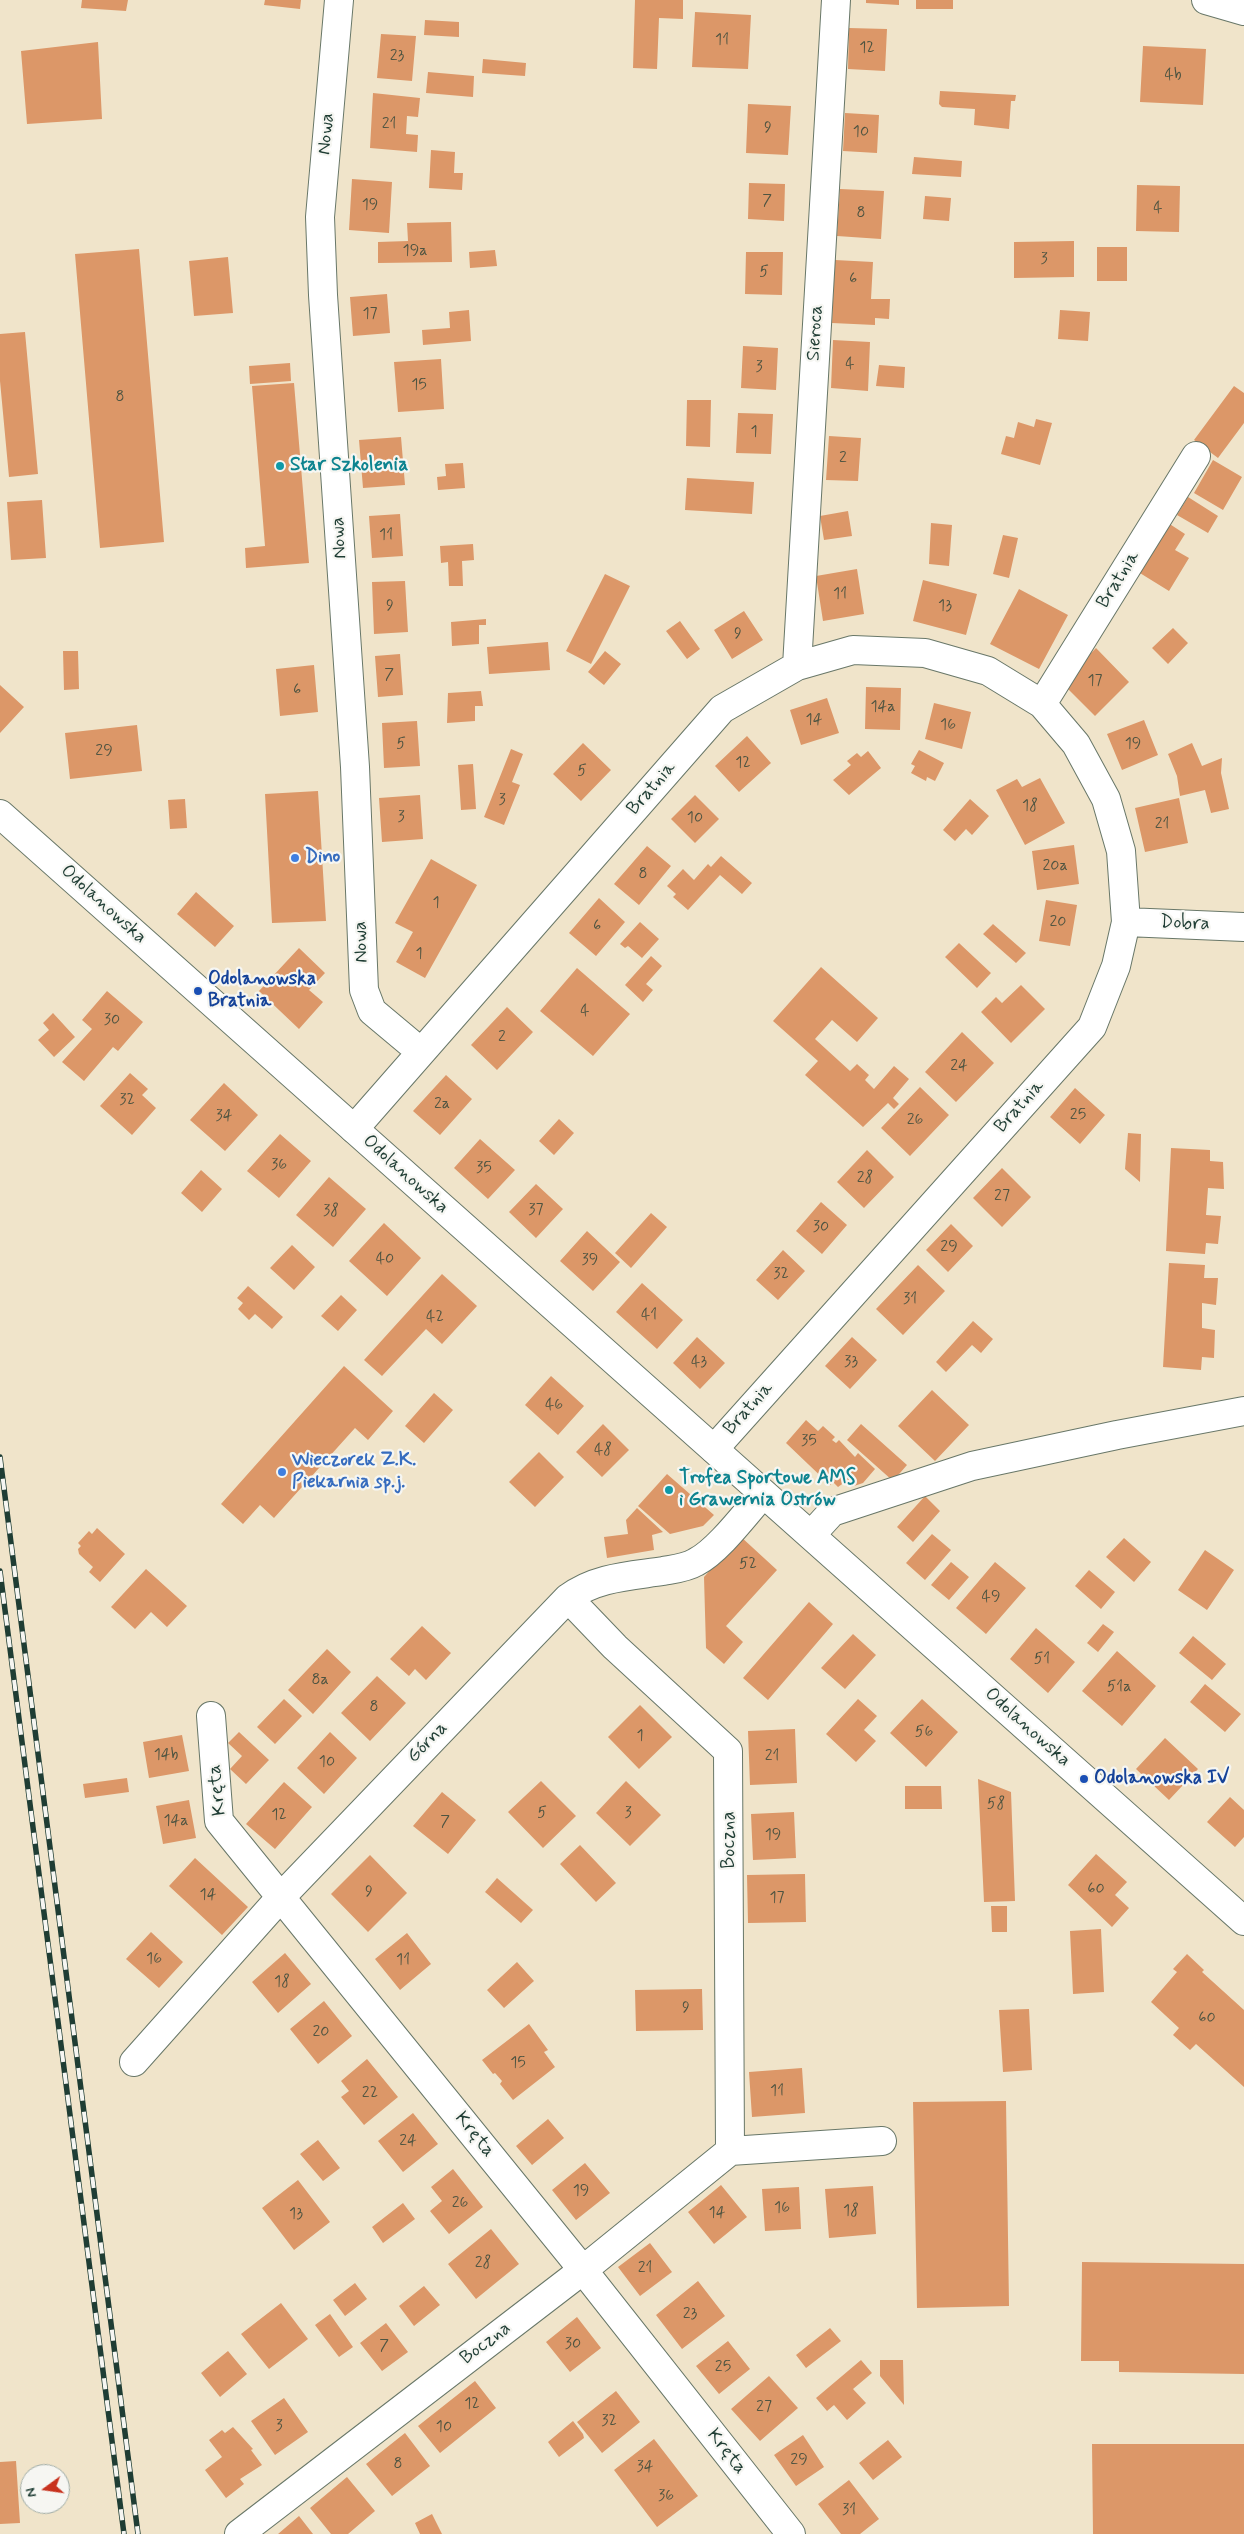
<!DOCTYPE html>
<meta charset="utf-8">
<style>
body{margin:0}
#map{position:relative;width:1244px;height:2534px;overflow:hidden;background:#f0e4ca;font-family:Mynerve,sans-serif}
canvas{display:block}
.north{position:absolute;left:20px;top:2464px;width:50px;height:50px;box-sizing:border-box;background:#f6f6f2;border:1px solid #a0aca6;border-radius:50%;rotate:256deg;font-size:14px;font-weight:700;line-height:20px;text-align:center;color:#1f3d34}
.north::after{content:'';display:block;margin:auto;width:18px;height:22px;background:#c8321e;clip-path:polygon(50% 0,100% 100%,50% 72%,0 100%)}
</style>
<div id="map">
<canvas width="1244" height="2534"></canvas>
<div class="north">N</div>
</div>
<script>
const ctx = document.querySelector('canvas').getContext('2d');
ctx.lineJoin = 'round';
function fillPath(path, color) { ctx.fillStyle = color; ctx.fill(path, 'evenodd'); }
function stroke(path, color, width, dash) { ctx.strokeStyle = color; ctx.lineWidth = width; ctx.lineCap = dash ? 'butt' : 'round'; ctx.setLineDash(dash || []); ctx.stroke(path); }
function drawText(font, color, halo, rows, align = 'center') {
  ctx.font = font + ' Mynerve,sans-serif'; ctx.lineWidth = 4.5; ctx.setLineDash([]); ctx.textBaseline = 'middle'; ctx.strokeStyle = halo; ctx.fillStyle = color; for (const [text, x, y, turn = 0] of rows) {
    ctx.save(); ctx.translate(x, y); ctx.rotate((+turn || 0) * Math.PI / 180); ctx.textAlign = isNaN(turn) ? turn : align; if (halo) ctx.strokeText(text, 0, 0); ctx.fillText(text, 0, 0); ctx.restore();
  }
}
fillPath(new Path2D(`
 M82,0H128L126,11L81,8Z
 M265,0H301L300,9L264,5Z
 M635,0H683V19L659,18L657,69L633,68Z
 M866,0H899V5L866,3Z
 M916,0H953V9H916Z
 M695,12L751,15L748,69L692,67Z
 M425,20L459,22V37L424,35Z
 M849,28L887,29L885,71L848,69Z
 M381,34L416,36L412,81L377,78Z
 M98,42L102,119L27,124L21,51Z
 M1143,46L1206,49L1203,105L1140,102Z
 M483,59L526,63L525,76L482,73Z
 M428,72L474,76L473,97L426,93Z
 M940,91L1016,95L1015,101H1011L1009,129L974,125L975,109L942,107L939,104Z
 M373,93L420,98L418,117L407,116L406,134L418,135L417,152L370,148Z
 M748,104L791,106L788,155L746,153Z
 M845,113L879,115L877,153L843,151Z
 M431,150L455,152L454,173H463L462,190L429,188Z
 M914,157L962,161L961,177L912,174Z
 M352,179L392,182L389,233L349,230Z
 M749,183L785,184L784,221L748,219Z
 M1137,185L1180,186L1179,232L1136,231Z
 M840,189L884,191L881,239L837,236Z
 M925,196L951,198L949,221L923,219Z
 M451,222L452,262L378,263V242L408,241L407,223Z
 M1074,241V277L1014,278V242Z
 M1097,247H1127V281H1097Z
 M139,249L164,542L100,548L75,254Z
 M495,250L497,266L470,268L469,252Z
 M746,252H783L782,295L745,294Z
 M228,257L233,313L194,316L189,261Z
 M835,260L873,262L871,299H890L889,319L875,318V325L832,323Z
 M387,294L390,333L353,336L350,297Z
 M469,310L471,341L423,345L422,330L450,328L449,312Z
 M1060,310L1090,312L1088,341L1058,339Z
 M25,332L38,474L9,477L0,381V334Z
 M833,340L870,342L868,391L831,388Z
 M743,346L778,348L776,390L741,388Z
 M441,359L444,409L398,412L394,362Z
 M290,363L291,381L250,384L249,366Z
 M879,365L905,367L904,388L876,386Z
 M294,383L309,563L246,568L245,548L265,546L252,386Z
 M1234,386L1244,393V423L1218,458L1194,440Z
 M687,400H711L710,447L686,446Z
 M738,413L773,414L771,454L736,453Z
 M1036,419L1052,423L1040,465L1001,454L1006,436L1014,438L1018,422L1034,427Z
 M829,436L861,438L858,481L826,480Z
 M401,437L405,485L363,488L359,440Z
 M1213,460L1242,477L1223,510L1194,493Z
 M463,463L465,488L438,490L437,477L446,476L445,464Z
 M687,478L754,482L752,514L685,510Z
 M1188,497L1218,516L1208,533L1177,515Z
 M42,500L46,558L11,560L7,502Z
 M848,511L852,536L824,540L820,516Z
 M400,514L403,556L372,558L369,516Z
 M1165,521L1185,534L1175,550L1189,558L1169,591L1135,570Z
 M931,523L952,525L949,566L929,564Z
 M1003,535L1018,538L1009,578L993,574Z
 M473,544L474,560L462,561L463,586H449L448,562L441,563L440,546Z
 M857,569L864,614L823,621L816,576Z
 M605,574L630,586L591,664L566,651Z
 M923,580L977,594L966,635L913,621Z
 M405,581L408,632L374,634L372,582Z
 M1019,589L1068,615L1039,669L990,644Z
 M744,611L763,640L732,659L714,630Z
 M486,619V625H479V644L452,646L451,622Z
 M680,621L700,649L687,659L666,631Z
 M1173,628L1188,643L1168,664L1152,648Z
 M548,642L550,670L489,674L487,647Z
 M1096,648L1129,682L1095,716L1062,683Z
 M63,651H78L79,689L64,690Z
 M605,651L621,664L604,685L588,672Z
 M400,654L403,695L378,697L375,656Z
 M314,665L318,712L280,716L276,669Z
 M0,685L24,707L0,733Z
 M866,687L901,688L900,730L865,729Z
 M481,691L483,706H475V721L447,723L448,693Z
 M827,698L839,733L801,745L790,710Z
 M934,703L971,712L962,749L925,739Z
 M1144,720L1158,755L1122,770L1107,734Z
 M417,721L420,766L384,768L382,723Z
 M137,725L142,771L70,779L65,733Z
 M747,736L771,763L739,792L715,766Z
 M583,743L611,770L581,801L553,774Z
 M1192,743L1202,766L1222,758L1221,773L1229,809L1211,813L1205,790L1180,796L1177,776L1168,754Z
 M511,749L523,754L512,782L520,785L504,825L484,817Z
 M919,750L944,763L935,781L927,777L926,781L911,773L915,766L911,764Z
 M868,751L881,768L849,795L833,780L851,765L847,761L857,753L861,757Z
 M473,764L476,809L461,810L458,765Z
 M1040,778L1065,823L1025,845L996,790L1017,779L1022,787Z
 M318,791L326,921L272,923L265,794Z
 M420,795L423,839L382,842L379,798Z
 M695,795L719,819L695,843L671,819Z
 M1179,798L1188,843L1145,852L1135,808Z
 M185,799L187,828L170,829L168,800Z
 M970,799L989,816L972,835L966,829L955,841L943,830Z
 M1074,845L1079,884L1037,890L1032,851Z
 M647,846L671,866L639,905L614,884Z
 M721,856L752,883L742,894L720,875L688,910L673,897L676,894L667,886L683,869L694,880L708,864L711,867Z
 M431,859L477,885L425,978L396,962L413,932L395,923Z
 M196,892L234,926L215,947L177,914Z
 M599,898L625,922L596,956L569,933Z
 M1046,900L1077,905L1070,946L1039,941Z
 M640,922L659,939L642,958L628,946L625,948L620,944Z
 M993,924L1026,953L1016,963L983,934Z
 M959,943L991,973L977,988L945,957Z
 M299,948L325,973L309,990L323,1002L299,1029L259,991Z
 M651,956L662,966L646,984L653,990L643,1002L625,985Z
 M821,967L878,1018L857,1042L832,1020L815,1039L850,1071L857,1064L869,1075L865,1080L874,1089L894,1066L909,1079L893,1098L899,1104L894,1109L888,1103L863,1127L805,1075L818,1061L773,1021Z
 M577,968L630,1014L593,1056L540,1011Z
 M1021,985L1045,1009L1011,1043L981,1012L996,997L1002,1003Z
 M107,991L143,1022L118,1051L113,1047L84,1081L62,1062L92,1029L82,1020Z
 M507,1007L533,1032L497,1070L471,1045Z
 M53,1013L75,1037L54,1057L38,1040L49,1030L43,1023Z
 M962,1032L994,1063L956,1102L925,1072Z
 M130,1073L148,1089L142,1095L156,1108L132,1135L100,1106Z
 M446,1075L472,1099L440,1135L413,1111Z
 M224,1083L258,1115L225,1151L190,1120Z
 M920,1087L949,1115L910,1156L881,1128Z
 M1075,1088L1105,1115L1080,1144L1050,1117Z
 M559,1119L574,1133L554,1155L539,1141Z
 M1128,1133L1141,1134L1140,1182L1125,1169Z
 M280,1134L311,1161L279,1198L247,1171Z
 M480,1139L515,1170L488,1199L454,1168Z
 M1171,1148L1210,1150V1161L1223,1162L1224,1189L1208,1188L1206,1215L1221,1216L1218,1244L1206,1243L1205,1254L1166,1251Z
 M867,1150L894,1177L864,1208L837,1182Z
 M1002,1168L1031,1197L1002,1227L973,1198Z
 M201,1170L222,1189L202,1212L181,1193Z
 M329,1177L366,1209L333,1247L296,1215Z
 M536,1184L563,1209L536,1238L509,1212Z
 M821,1202L847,1225L822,1254L796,1231Z
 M651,1213L667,1227L631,1268L615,1253Z
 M384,1223L421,1258L387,1296L349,1261Z
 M951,1224L973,1246L948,1272L926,1250Z
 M587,1231L620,1262L593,1291L560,1261Z
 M292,1245L315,1267L294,1290L270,1268Z
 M783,1250L805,1271L778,1300L756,1280Z
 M1169,1263L1205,1265L1204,1278H1218L1216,1305L1202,1303V1328L1215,1330L1214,1358L1202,1357L1201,1370L1163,1367Z
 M918,1265L945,1291L903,1335L876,1309Z
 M442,1274L477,1306L442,1344L426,1329L382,1376L364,1360Z
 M642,1283L683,1320L657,1349L616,1312Z
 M248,1286L283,1317L272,1329L255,1314L249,1320L238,1309L243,1303L237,1298Z
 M341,1295L357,1310L338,1331L321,1316Z
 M973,1321L993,1339L981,1353L972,1345L946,1372L936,1362Z
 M697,1337L725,1363L700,1389L673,1363Z
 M852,1337L877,1360L850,1389L825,1366Z
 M344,1366L393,1411L368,1440L355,1428L274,1518L260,1505L243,1524L221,1504Z
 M551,1376L584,1406L558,1435L525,1405Z
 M932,1390L969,1425L935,1461L898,1426Z
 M434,1393L453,1410L424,1443L405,1426Z
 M806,1420L818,1431L823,1426L835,1437L832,1440L836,1443L839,1440L855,1457L858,1453L875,1469L863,1483L851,1487L845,1482L838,1487L833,1482L830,1485L786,1443Z
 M603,1424L629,1450L602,1477L576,1452Z
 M861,1424L907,1465L893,1481L847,1440Z
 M539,1452L564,1477L535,1507L509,1482Z
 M667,1474L714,1515L703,1526L670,1534L638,1506Z
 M925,1496L940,1511L913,1542L897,1527Z
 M637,1508L663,1532L652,1535L654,1550L607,1558L604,1537L628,1534L626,1520Z
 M97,1528L125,1554L100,1582L89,1572L93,1567L79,1554L78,1549L81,1546L78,1543L89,1531L92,1534Z
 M932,1534L951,1550L925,1580L906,1563Z
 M740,1536L777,1570L726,1626L743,1642L724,1664L706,1648L704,1577Z
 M1124,1538L1151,1562L1134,1582L1106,1557Z
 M1205,1550L1234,1570L1207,1610L1178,1590Z
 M951,1562L969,1577L949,1600L931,1585Z
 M995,1562L1026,1588L986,1634L956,1608Z
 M146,1569L187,1606L167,1627L151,1612L135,1629L111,1607Z
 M1089,1570L1115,1592L1101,1609L1075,1586Z
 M809,1602L833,1624L768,1700L743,1678Z
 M1103,1624L1114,1632L1098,1652L1087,1643Z
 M422,1626L451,1653L426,1680L415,1669L409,1676L390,1659Z
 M1036,1628L1075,1662L1048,1693L1010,1659Z
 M853,1634L876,1655L845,1689L821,1668Z
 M1193,1636L1226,1664L1212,1680L1179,1653Z
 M327,1649L351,1672L313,1714L288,1690Z
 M1117,1651L1156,1686L1122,1726L1082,1691Z
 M377,1676L406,1703L370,1741L341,1713Z
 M1205,1684L1241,1714L1225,1732L1190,1702Z
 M284,1699L302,1716L275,1744L257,1727Z
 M858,1699L877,1716L864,1730L876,1741L856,1762L826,1734Z
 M922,1699L958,1732L926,1767L890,1733Z
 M640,1705L672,1737L639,1769L608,1737Z
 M795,1729L797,1783L750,1785L748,1731Z
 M239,1732L269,1760L246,1784L230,1769L242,1756L228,1743Z
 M330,1732L357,1758L324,1794L297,1768Z
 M182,1735L189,1771L149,1778L143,1742Z
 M1165,1738L1198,1769L1169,1800L1136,1769Z
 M127,1778L129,1792L85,1798L83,1784Z
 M978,1779L1011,1792L1015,1901L984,1902Z
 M541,1781L576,1816L543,1848L508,1812Z
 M626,1781L661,1815L630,1846L596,1813Z
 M284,1782L312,1807L275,1849L246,1824Z
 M905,1786H941L942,1809H905Z
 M442,1792L476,1820L448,1854L413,1826Z
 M1230,1797L1244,1810V1837L1235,1847L1207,1822Z
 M189,1800L196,1838L163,1844L156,1806Z
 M794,1812L796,1858L753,1860L751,1814Z
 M580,1845L616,1883L596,1902L560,1864Z
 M1096,1854L1127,1882L1115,1895L1129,1908L1112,1927L1068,1885Z
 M370,1855L407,1893L368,1932L331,1894Z
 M195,1858L248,1907L222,1935L169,1886Z
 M805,1874L806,1922L748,1923L747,1875Z
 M497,1878L533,1910L521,1923L485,1892Z
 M991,1906H1007V1932H992Z
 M1101,1929L1104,1992L1073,1994L1070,1931Z
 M151,1932L183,1962L159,1988L126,1959Z
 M407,1933L431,1964L400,1990L375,1959Z
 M285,1953L311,1984L278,2013L252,1982Z
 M1187,1954L1204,1970L1202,1972L1244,2010V2087L1196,2044L1190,2050L1173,2035L1179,2028L1151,2002L1177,1972L1173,1969Z
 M517,1962L534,1981L504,2008L487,1990Z
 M702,1989L703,2030L636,2031L635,1990Z
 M324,2001L352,2036L318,2064L290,2029Z
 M1029,2009L1032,2070L1003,2072L999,2010Z
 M529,2024L548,2050L544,2052L555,2067L513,2100L500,2084L502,2081L495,2073L493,2074L482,2060Z
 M367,2059L398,2097L364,2125L341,2097L349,2091L341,2081Z
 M802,2068L805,2113L752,2117L749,2072Z
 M1006,2101L1009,2306L917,2308L913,2102Z
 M413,2113L438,2144L403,2172L378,2141Z
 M548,2119L564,2138L532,2165L516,2146Z
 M318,2140L340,2168L323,2181L300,2154Z
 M585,2163L610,2193L576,2220L552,2190Z
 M453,2169L483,2207L449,2234L430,2211L442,2201L431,2187Z
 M298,2180L330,2222L294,2250L262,2208Z
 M721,2185L747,2217L714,2244L688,2212Z
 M873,2186L876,2234L829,2238L825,2189Z
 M799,2187L801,2229L765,2231L762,2189Z
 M403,2203L415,2219L383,2243L372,2227Z
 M491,2229L519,2264L476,2299L448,2264Z
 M650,2243L672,2272L640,2296L618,2267Z
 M1082,2262L1244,2264V2374L1119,2372V2361H1081Z
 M698,2281L725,2316L682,2349L656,2315Z
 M355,2283L367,2299L345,2316L333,2300Z
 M424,2286L440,2305L414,2326L399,2306Z
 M281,2303L308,2339L269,2369L241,2334Z
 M330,2314L353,2347L339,2357L315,2325Z
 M577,2317L601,2348L570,2372L546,2342Z
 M386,2323L408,2352L382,2371L360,2343Z
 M830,2328L841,2341L806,2368L796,2355Z
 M728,2341L750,2369L719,2394L696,2366Z
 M228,2351L247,2374L220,2397L201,2373Z
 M861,2360L872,2373L853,2389L866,2403L847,2420L834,2405L827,2411L816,2398Z
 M880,2360H903L904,2405L880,2376Z
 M769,2376L798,2408L760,2441L731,2409Z
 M475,2381L496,2408L440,2453L418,2426Z
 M616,2391L640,2422L602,2453L577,2422Z
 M284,2398L308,2432L275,2455L251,2421Z
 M573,2421L583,2434L584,2438L559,2457L548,2442Z
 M233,2427L253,2449L251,2450L262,2465L240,2479L244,2484L226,2498L205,2470L222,2457L209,2440L222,2430L225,2433Z
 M405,2433L430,2466L392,2496L366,2464Z
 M803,2435L824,2467L796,2486L774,2455Z
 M654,2439L698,2496L657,2527L614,2470Z
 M888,2440L902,2457L873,2480L859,2463Z
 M1092,2444H1244V2534H1093Z
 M16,2461L20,2523L0,2524V2462Z
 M347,2477L375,2511L348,2534H331L310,2508Z
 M849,2480L879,2519L860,2534H841L818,2504Z
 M432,2514L442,2534H420L415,2523Z
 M299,2516L313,2534H278Z`), '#dc9768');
const minor = new Path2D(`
 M339,0L320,217L323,295L355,767L364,990L372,1011L421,1052
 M1206,0L1244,11
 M797,666L836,0
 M1042,704L1196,456
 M1126,922L1244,927
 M354,1129L722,709L797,666L853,650L925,653L988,671L1042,704L1076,744L1106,799L1121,851L1126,922L1116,966L1092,1027L714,1449
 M811,1535L832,1512L972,1466L1117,1435L1244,1411
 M211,1716L219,1821L583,2270L791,2534
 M134,2062L280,1898L568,1598C596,1577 630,1576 663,1571C674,1569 686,1568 696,1562C718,1551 746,1513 763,1494
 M730,2151L882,2141
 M239,2534L583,2270L730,2151L728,1751L615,1647L568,1598`);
const major = new Path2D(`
 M0,814L1244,1921`);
stroke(minor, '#687768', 30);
stroke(major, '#687768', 30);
stroke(minor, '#fff', 28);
stroke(major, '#fff', 28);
const rail = new Path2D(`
 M0,1457L138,2534
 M0,1571L124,2534`);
stroke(rail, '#1f3d34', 5.5);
stroke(rail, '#f6f6f2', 4, [11]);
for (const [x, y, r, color] of [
 [280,466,5,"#0f9aa8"],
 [295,858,5,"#3f7fe0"],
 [198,991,5,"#1a4fb4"],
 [282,1472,5,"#3f7fe0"],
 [669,1490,5,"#0f9aa8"],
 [1084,1779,5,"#1a4fb4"]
]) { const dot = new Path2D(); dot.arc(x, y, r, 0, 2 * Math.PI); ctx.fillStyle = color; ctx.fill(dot); stroke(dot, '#f6f6f2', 2); }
drawText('16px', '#4e5441', null, [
 ["11",722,41],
 ["12",867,49],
 ["23",397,57],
 ["4b",1173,76],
 ["21",389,125],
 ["9",768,129],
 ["10",861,133],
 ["7",767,202],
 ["19",370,206],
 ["4",1158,209],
 ["8",861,214],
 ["19a",415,252],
 ["3",1044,260],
 ["5",764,273],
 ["6",853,280],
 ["17",370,315],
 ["4",850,365],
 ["3",759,368],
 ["15",419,386],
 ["8",120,398],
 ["1",754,433],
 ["2",843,459],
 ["11",386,536],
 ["11",840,595],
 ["9",390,607],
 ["13",945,607],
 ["9",738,635],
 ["7",389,676],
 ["17",1095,682],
 ["6",297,691],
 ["14a",883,708],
 ["14",814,721],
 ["16",948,726],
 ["5",401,745],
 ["19",1133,745],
 ["29",104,752],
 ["12",743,764],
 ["5",582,772],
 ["3",502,801],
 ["18",1030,807],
 ["3",401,818],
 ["10",695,819],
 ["21",1162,825],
 ["20a",1055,867],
 ["8",643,875],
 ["1",436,904],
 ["20",1058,923],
 ["6",597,927],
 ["1",419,955],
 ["4",585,1012],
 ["30",112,1021],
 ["2",502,1038],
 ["24",959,1067],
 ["32",127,1101],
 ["2a",442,1105],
 ["25",1078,1116],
 ["34",224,1117],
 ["26",915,1121],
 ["36",279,1166],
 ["35",484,1169],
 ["28",865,1179],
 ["27",1002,1197],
 ["37",536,1211],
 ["38",331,1212],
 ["30",821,1228],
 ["29",949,1248],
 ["40",385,1260],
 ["39",590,1261],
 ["32",781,1275],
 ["31",910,1300],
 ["41",649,1316],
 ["42",435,1318],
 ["43",699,1363],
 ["33",851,1363],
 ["46",554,1406],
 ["35",809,1442],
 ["48",603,1451],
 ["52",748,1565],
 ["49",991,1598],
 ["51",1042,1660],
 ["8a",320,1681],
 ["51a",1119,1688],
 ["8",374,1708],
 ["56",924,1733],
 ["1",640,1737],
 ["14b",166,1756],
 ["21",772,1757],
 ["10",327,1763],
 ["58",996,1805],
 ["5",542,1814],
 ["3",628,1814],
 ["12",279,1816],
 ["14a",176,1822],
 ["7",445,1823],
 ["19",773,1836],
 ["60",1096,1890],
 ["9",369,1893],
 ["14",208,1896],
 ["17",777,1899],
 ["16",154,1960],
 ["11",403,1961],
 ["18",282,1983],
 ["9",686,2009],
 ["60",1207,2019],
 ["20",321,2033],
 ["15",518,2064],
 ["11",777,2092],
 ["22",370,2094],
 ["24",408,2142],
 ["19",581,2192],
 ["26",460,2204],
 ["16",782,2209],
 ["18",851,2212],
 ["14",717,2214],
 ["13",296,2215],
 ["28",483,2264],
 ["21",645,2269],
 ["23",690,2315],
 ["30",573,2345],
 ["7",384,2347],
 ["25",723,2368],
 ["12",472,2405],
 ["27",764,2408],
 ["32",609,2422],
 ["3",279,2427],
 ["10",444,2428],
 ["29",799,2461],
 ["8",398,2465],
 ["34",645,2468],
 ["36",666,2497],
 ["31",849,2511]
]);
drawText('19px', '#1f3d34', '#f6f6f2', [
 ["Nowa",327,134,-85],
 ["Sieroca",816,333,-87],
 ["Nowa",340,538,-94],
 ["Bratnia",1119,580,-58],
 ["Bratnia",652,789,-49],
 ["Odolanowska",103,905,42],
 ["Dobra",1185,924,2],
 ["Nowa",362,942,-92],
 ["Bratnia",1020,1107,-48],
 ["Odolanowska",405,1175,42],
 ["Bratnia",749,1409,-48],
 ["Odolanowska",1027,1728,42],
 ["Górna",428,1743,-46],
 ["Kręta",218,1790,-96],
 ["Boczna",730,1840,-90],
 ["Kręta",474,2135,51],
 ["Boczna",486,2344,-37],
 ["Kręta",726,2452,52]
]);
drawText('bold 19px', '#0d838f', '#f6f6f2', [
 ["Star Szkolenia",290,466],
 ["Trofea Sportowe AMS",679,1479],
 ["i Grawernia Ostrów",679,1501]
], 'left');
drawText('bold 19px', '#366cbe', '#f6f6f2', [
 ["Dino",305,858],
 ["Wieczorek Z.K.",292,1461],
 ["Piekarnia sp.j.",292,1483]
], 'left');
drawText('bold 19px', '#164399', '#f6f6f2', [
 ["Odolanowska",208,980],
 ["Bratnia",208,1002],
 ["Odolanowska IV",1094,1779]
], 'left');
</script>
